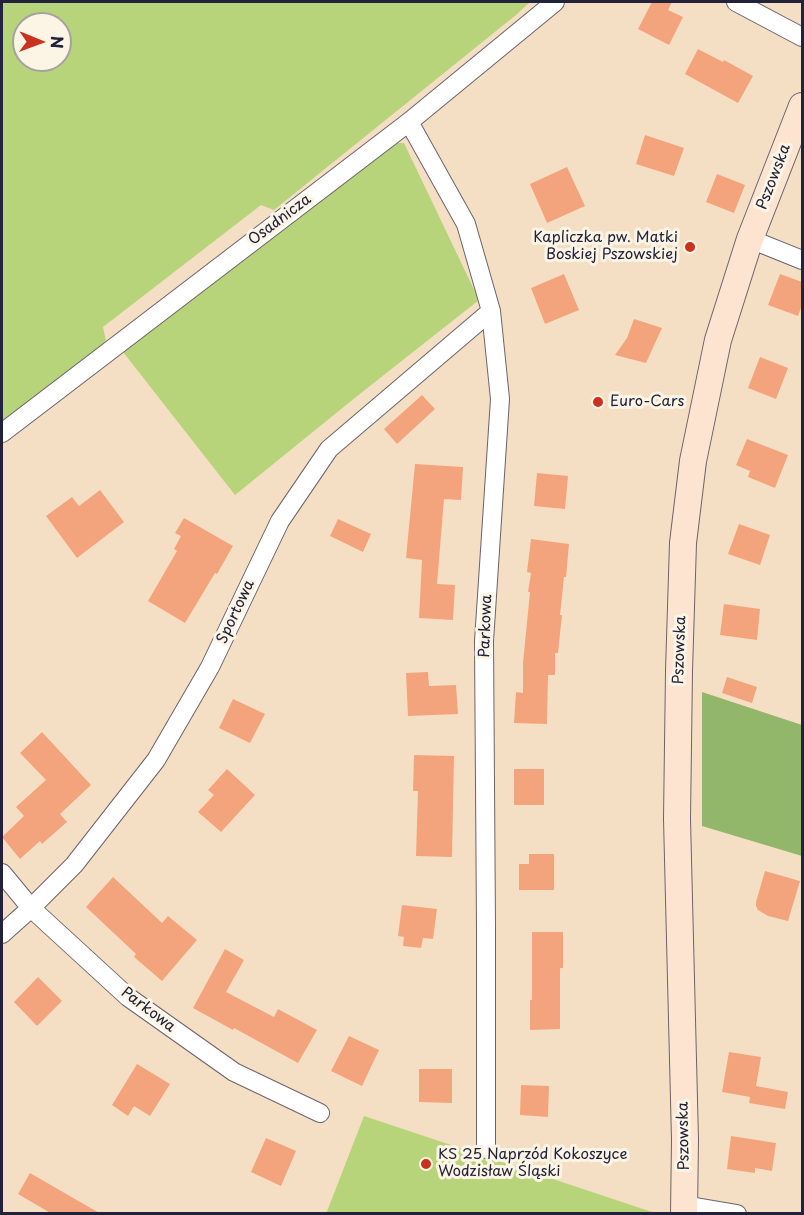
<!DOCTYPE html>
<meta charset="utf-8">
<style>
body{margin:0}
#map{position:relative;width:804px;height:1215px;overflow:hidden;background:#f5dfc4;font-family:"Playpen Sans",sans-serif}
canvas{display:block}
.frame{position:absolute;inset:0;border:3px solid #22223b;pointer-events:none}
.north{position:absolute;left:12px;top:12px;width:60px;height:60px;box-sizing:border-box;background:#fcf5e5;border:2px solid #a5a1a1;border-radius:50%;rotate:91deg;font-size:16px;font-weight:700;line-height:24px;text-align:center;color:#22223b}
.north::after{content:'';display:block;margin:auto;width:21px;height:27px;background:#c8321e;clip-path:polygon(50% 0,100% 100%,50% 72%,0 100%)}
</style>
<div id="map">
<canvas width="804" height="1215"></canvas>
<div class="frame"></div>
<div class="north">N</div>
</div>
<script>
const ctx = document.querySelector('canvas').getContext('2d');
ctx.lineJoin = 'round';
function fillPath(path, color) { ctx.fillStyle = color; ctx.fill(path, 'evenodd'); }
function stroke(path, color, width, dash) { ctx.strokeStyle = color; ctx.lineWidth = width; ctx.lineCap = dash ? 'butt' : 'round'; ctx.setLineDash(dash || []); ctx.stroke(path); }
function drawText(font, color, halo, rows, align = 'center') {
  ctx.font = font + ' "Playpen Sans",sans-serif'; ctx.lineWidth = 6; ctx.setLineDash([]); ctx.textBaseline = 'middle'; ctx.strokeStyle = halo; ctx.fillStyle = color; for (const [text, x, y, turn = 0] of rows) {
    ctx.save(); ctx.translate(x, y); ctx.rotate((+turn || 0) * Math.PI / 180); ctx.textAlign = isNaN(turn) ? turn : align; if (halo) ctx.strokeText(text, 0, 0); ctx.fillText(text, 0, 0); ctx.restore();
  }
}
fillPath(new Path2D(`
 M2,2H530L516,15L274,210L261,205L103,327L106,341L2,428ZM24,24H60V60H24Z
 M395,143H404L479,300L356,397L235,495L123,352Z
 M364,1116L649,1211L661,1214H326Z`), '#b8d47a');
fillPath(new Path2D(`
 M702,692L802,725V856L702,826Z`), '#92b66a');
fillPath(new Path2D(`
 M652,2H672L668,10L683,17L669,45L638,29Z
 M698,49L723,62L724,60L753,76L738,103L685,74Z
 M645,135L684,148L674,176L636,164Z
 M567,167L585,206L547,223L530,184Z
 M717,174L745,185L734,213L706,202Z
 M564,274L579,310L545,324L531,288Z
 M780,274L802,282V305L798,316L768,305Z
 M634,319L662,328L646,363L615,355L627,338Z
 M760,357L788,368L776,399L748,388Z
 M422,395L435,409L397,444L384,429Z
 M747,439L788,455L775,488L748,477L750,471L736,465Z
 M415,464L463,467L461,500L444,499L437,584L455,585L453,620L419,618L422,560L406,558Z
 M537,473L568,476L565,509L534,506Z
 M100,490L124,522L77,558L46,516L72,497L79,506Z
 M184,518L233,546L217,574L215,573L185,623L148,601L177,551L174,549L181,536L175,533Z
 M338,519L371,534L363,552L330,536Z
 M739,524L770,535L760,565L728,554Z
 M531,539L569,544L566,577H564L560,615H562L558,653H555V675H548L547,724L514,723L516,692L523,693V663L530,592H528L531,573L527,572Z
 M724,604L760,609L757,640L720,635Z
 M428,672L429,686L456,685L458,714L408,716L406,673Z
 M727,677L757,687L752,703L722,693Z
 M233,699L265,714L250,743L219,728Z
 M42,732L91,785L60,814L67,822L42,844L40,841L20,859L2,837L24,816L16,807L46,780L20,753Z
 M414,755L454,756L452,857L416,856L418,791H413Z
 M227,769L255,795L221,832L198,812L214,795L208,790Z
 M514,769H544V805H514Z
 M529,854H554V890H519V864H529Z
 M765,871L800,881L788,921L768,916L758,910L756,906V902Z
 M113,877L162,923L168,916L197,940L162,981L134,957L136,954L86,907Z
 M402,905L437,909L433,939L423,938L421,948L403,946L404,937L398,936Z
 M532,932H563V968H560V1029L530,1030V1000H532Z
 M225,949L244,960L226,992L274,1017L278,1009L317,1030L298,1063L234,1028L233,1030L193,1008Z
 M38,977L62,1001L37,1026L14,1002Z
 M349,1036L379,1050L362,1086L331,1071Z
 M729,1052L761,1057L756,1086L788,1092L785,1109L749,1103L750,1097L722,1092Z
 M137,1064L170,1084L150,1116L134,1106L128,1116L112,1105Z
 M419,1069H452V1103L419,1102Z
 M521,1085L549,1086L548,1117L520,1115Z
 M731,1136L776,1143L772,1171L755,1168V1173L727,1169Z
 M266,1138L296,1151L281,1186L251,1172Z
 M30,1173L101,1214H52L18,1194Z`), '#f4a47c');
const street = new Path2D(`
 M736,2L802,37
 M409,122L466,224L491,311L500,399L484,641L486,927V1149
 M750,239L802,260
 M2,433L409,122L555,2
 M2,873L31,908L128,997L234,1072L320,1113
 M2,934L31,908L74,865L156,760L210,667L280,521L329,449L491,311
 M684,1205L737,1214`);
const secondary = new Path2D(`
 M684,1214L685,1140L677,819L679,671L683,543L693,461L718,340L750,239L802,106`);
stroke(street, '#6c646b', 20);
stroke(secondary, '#6c646b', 28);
stroke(street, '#fff', 18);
stroke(secondary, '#fde4d1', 26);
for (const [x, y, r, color] of [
 [690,247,6,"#c8321e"],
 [598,402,6,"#c8321e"],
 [426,1164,6,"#c8321e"]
]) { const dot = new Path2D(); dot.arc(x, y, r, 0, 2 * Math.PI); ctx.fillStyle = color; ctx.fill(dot); stroke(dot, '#fcf5e5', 2); }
drawText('15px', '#22223b', '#fcf5e5', [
 ["Pszowska",774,177,-69],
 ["Osadnicza",280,220,-37],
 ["Sportowa",236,612,-65],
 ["Parkowa",486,626,-88],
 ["Pszowska",680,650,-88],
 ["Parkowa",148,1010,37],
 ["Pszowska",684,1136,-91]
]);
drawText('15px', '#22223b', '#fcf5e5', [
 ["Kapliczka pw. Matki",678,238,"right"],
 ["Boskiej Pszowskiej",678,255,"right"],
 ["Euro-Cars",610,402],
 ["KS 25 Naprzód Kokoszyce",438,1155],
 ["Wodzisław Śląski",438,1172]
], 'left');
</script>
